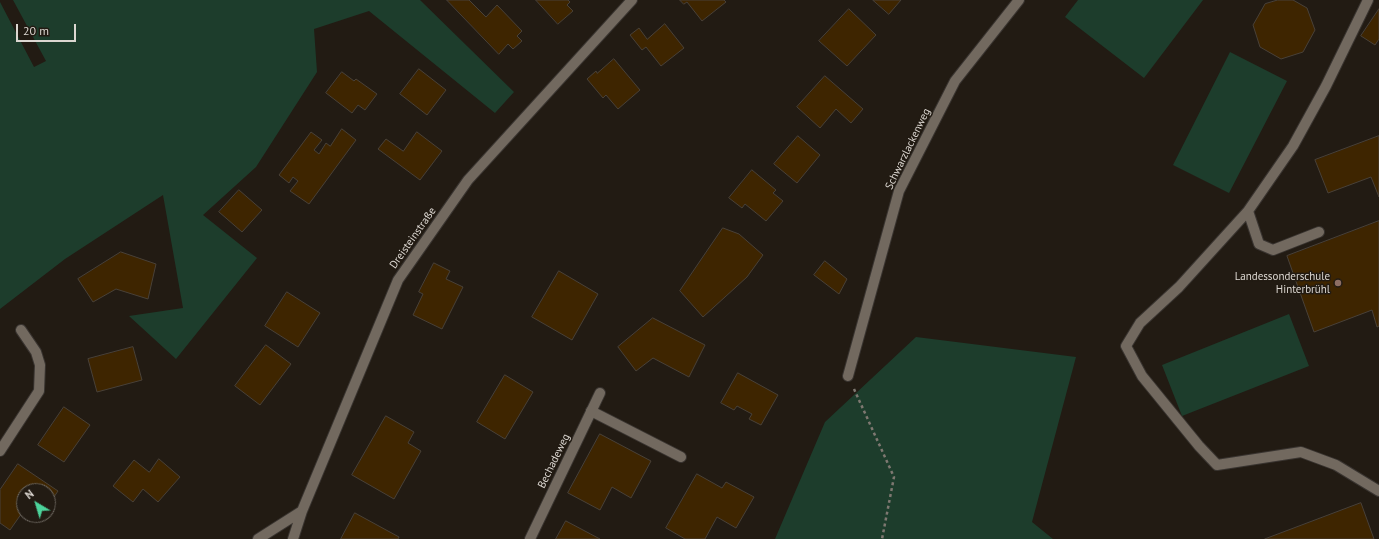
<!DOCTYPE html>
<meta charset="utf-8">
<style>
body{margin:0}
#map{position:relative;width:1379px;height:539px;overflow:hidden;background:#221b13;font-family:"PT Sans",sans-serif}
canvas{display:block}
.north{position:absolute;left:16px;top:483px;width:40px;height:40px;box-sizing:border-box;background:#221b13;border:1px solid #6c665f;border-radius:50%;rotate:322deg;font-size:11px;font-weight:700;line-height:16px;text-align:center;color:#dcd7d1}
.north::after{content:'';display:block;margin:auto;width:14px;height:18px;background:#4cd49b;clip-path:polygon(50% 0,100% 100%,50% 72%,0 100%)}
.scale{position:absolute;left:16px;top:24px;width:60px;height:18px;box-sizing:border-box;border:2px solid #dcd7d1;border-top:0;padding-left:5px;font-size:12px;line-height:14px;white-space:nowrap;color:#dcd7d1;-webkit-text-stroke:3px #221b13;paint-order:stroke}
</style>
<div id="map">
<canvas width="1379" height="539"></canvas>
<div class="north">N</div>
<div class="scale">20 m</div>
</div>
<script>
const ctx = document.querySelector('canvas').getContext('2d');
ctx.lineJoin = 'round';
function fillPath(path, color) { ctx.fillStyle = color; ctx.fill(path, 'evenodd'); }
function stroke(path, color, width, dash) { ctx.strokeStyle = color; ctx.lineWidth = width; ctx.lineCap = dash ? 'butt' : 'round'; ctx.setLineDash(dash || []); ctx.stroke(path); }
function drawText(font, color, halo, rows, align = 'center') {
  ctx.font = font + ' "PT Sans",sans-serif'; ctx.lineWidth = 3; ctx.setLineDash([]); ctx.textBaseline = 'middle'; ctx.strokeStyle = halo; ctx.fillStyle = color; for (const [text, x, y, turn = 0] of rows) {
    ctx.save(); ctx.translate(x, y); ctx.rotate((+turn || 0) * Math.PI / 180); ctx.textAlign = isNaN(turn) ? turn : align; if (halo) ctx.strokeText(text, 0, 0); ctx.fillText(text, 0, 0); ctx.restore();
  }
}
fillPath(new Path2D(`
 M13,0H420L514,92L495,113L369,11L314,29L317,72L256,167L203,215L257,258L176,359L129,316L183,308L163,195L65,259L0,309V2L34,67L46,61Z
 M1078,0H1203L1144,78L1065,17Z
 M1230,52L1287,81L1229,193L1173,165Z
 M1289,314L1309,366L1182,416L1162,365Z
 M916,337L1076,357L1032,522L1053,539H775L825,422Z`), '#1d3d2c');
const building = new Path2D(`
 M447,0H469L486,17L497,5L522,31L517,36L522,41L513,49L508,44L499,54Z
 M536,0H568L570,2L567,5L573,11L558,24Z
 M680,0H724L726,2L702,21L687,2L684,4Z
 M873,0H901L889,14Z
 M1278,0H1293L1307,8L1315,30L1303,52L1281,59L1260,47L1253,25L1265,4Z
 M849,9L876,35L847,66L819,41Z
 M1379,9V39L1375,45L1361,36Z
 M665,24L684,48L661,66L646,47L642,50L630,35L639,28L647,39Z
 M614,59L640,90L618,109L606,95L603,98L587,79L596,71L597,73Z
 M419,69L446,90L427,115L400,94Z
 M342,72L354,81L356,79L377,94L365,110L358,105L352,113L326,93Z
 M825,76L863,109L851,123L836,109L820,128L797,107Z
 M342,129L356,140L309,204L290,191L298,181L293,177L289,183L279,175L311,132L322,140L314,150L319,154L326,143L330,146Z
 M417,132L442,151L420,180L378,149L386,139L403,151Z
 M798,136L820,155L797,183L774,164Z
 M1379,136V197L1371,177L1328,193L1315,160Z
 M752,170L776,190L773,193L783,201L766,221L745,204L742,208L729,198Z
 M239,190L262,210L242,232L219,212Z
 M1379,221V326L1377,327L1372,310L1314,332L1287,256Z
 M723,228L739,234L763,255L747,277L703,317L680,291Z
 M121,252L156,264L148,299L116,289L93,302L78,279Z
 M825,261L847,279L839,294L814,275Z
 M434,263L450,271L446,279L463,287L442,329L413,315L423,294L419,292Z
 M559,271L598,294L572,340L532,317Z
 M287,292L320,313L298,347L265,326Z
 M653,318L705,345L689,377L653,358L636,371L618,347Z
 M266,345L291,364L260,405L235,386Z
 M133,347L142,380L97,392L88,359Z
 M738,373L778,395L761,425L749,419L752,414L737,406L734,410L721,403Z
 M505,375L533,392L505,439L477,422Z
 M64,407L90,425L64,462L38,445Z
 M386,416L414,432L408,443L421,451L394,499L352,475Z
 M600,434L651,461L631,498L612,487L600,510L568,493Z
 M159,459L180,477L158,502L143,489L133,502L113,486L134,460L149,472Z
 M18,464L58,491L48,506V491H24V510L10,530L0,523V490Z
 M697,474L722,488L726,482L754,497L736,528L717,517L705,539H685L666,528Z
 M1361,503L1374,539H1265Z
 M355,513L399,537L398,539H341Z
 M566,521L600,539H556Z`);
fillPath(building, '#3e2500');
stroke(building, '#494138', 1);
const lane = new Path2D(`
 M1368,0L1326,86L1293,146L1248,211L1179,287L1140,323L1126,346L1142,376L1199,446L1217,465L1301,452L1336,465L1379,491
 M1248,211L1259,244L1273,250L1319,232
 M591,411L681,457`);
const street = new Path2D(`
 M848,376L899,191L955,81L1019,0
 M0,451L39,391L40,365L36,352L21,330
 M258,539L302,511
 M293,539L302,511L398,280L468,180L632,0
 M530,539L600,393`);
stroke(lane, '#393430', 12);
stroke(street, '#393430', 12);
stroke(new Path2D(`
 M854,389L894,477L882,539`), '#7e7871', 2.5, [3, 3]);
stroke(lane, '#72695f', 10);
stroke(street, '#72695f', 10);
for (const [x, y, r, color] of [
 [1338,283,4,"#8d6e63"]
]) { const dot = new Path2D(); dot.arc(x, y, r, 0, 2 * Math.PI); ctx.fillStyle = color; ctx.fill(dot); stroke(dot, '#221b13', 1.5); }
drawText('11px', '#dcd7d1', '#221b13', [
 ["Schwarzlackenweg",908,149,-64],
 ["Dreisteinstraße",413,238,-55],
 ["Bechadeweg",554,461,-64]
]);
drawText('11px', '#dcd7d1', '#221b13', [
 ["Landessonderschule",1330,277],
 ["Hinterbrühl",1330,290]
], 'right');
</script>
